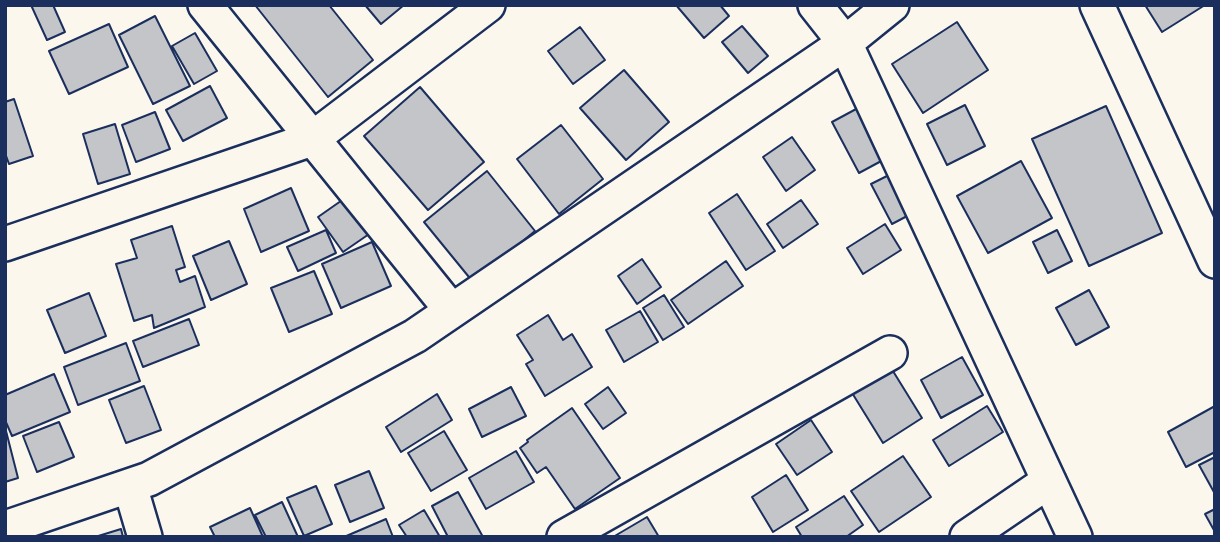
<!DOCTYPE html>
<style>
body{margin:0}
#map{position:relative;width:1220px;height:542px;overflow:hidden;background:#fbf7ec;font-family:"Gochi Hand",sans-serif}
canvas{display:block}
.frame{position:absolute;inset:0;border:7px solid #1b2f5e;pointer-events:none}
</style>
<div id="map">
<canvas width="1220" height="542"></canvas>
<div class="frame"></div>
</div>
<script>
const ctx = document.querySelector('canvas').getContext('2d');
ctx.lineJoin = 'round';
function fillPath(path, color) { ctx.fillStyle = color; ctx.fill(path, 'evenodd'); }
function stroke(path, color, width, dash) { ctx.strokeStyle = color; ctx.lineWidth = width; ctx.lineCap = dash ? 'butt' : 'round'; ctx.setLineDash(dash || []); ctx.stroke(path); }
const building = new Path2D(`
 M31,5H53L65,32L47,40Z
 M255,5H329L373,60L328,97Z
 M365,5H404L381,24Z
 M676,5H720L729,16L704,38Z
 M1145,5H1205L1162,32Z
 M155,16L190,86L153,104L119,35Z
 M957,22L988,70L923,113L892,64Z
 M109,24L128,67L69,94L49,51Z
 M742,26L768,56L748,73L722,42Z
 M580,27L605,60L573,84L548,51Z
 M195,33L217,71L194,84L172,46Z
 M624,70L669,122L626,160L580,108Z
 M210,86L227,118L183,141L166,110Z
 M420,87L484,162L428,210L364,136Z
 M14,99L33,156L9,164L5,153V102Z
 M965,105L985,146L947,165L927,124Z
 M1106,106L1162,233L1089,266L1032,139Z
 M858,108L885,159L859,173L832,122Z
 M155,112L170,149L136,162L122,125Z
 M115,124L130,174L98,184L83,134Z
 M561,125L603,179L559,214L517,159Z
 M792,137L815,170L786,191L763,157Z
 M1021,161L1052,218L988,253L957,196Z
 M487,171L535,231L473,282L424,222Z
 M891,174L911,214L892,224L871,184Z
 M291,188L309,231L261,252L244,209Z
 M737,194L775,251L746,270L709,213Z
 M348,196L372,232L343,252L318,217Z
 M801,200L818,224L783,248L767,224Z
 M885,224L901,250L863,274L847,248Z
 M172,226L185,267L176,270L180,282L195,276L205,307L154,328L152,315L134,321L116,264L137,258L131,240Z
 M326,230L336,253L298,271L287,247Z
 M1057,230L1072,261L1048,273L1033,242Z
 M229,241L247,284L211,300L193,256Z
 M372,242L391,286L341,308L322,264Z
 M642,259L661,287L637,304L618,276Z
 M726,261L743,286L688,324L671,300Z
 M314,271L332,314L289,332L271,288Z
 M1089,290L1109,327L1076,345L1056,308Z
 M89,293L106,336L65,353L47,310Z
 M664,295L684,327L663,340L643,308Z
 M640,311L658,342L624,362L606,330Z
 M548,315L563,340L572,334L592,367L545,396L526,364L533,360L517,335Z
 M189,319L199,345L143,367L133,341Z
 M126,343L140,381L78,405L64,367Z
 M962,357L983,395L941,418L921,380Z
 M888,363L922,418L883,443L849,388Z
 M54,374L70,412L12,436L5,420V395Z
 M144,386L161,430L126,443L109,400Z
 M511,387L526,416L482,437L469,409Z
 M608,387L626,413L603,429L585,404Z
 M437,394L452,420L401,452L386,427Z
 M987,406L1003,432L949,466L933,440Z
 M1215,406V452L1186,467L1168,432Z
 M572,408L620,478L575,509L546,467L537,473L520,448L528,442L527,440Z
 M811,420L832,452L797,475L776,444Z
 M59,422L74,457L37,472L23,436Z
 M5,427L18,478L5,482Z
 M444,431L467,470L431,491L408,453Z
 M516,451L534,482L486,509L469,478Z
 M903,456L931,497L879,532L851,491Z
 M1215,457V494L1199,465Z
 M369,471L384,508L350,522L335,485Z
 M786,475L808,510L773,532L752,497Z
 M316,486L332,524L304,536L287,498Z
 M458,492L483,537H448L432,506Z
 M844,496L863,525L846,537H802L796,527Z
 M282,502L298,537H266L255,515Z
 M250,508L263,537H215L210,527Z
 M1215,509V532L1205,514Z
 M424,510L440,537H407L399,525Z
 M647,517L659,537H613Z
 M386,519L393,537H344Z
 M121,529L123,537H95Z`);
fillPath(building, '#c3c5c9');
stroke(building, '#1b2f5e', 2);
const minor = new Path2D(`
 M205,5L452,311
 M815,5L845,43L1075,537
 M1097,5L1215,261
 M5,244L312,139L488,5
 M130,486L145,537
 M5,528L149,479L415,336L845,43L892,5
 M564,537L890,353
 M967,537L1049,481`);
stroke(minor, '#1b2f5e', 38);
stroke(minor, '#fbf7ec', 33);
</script>
